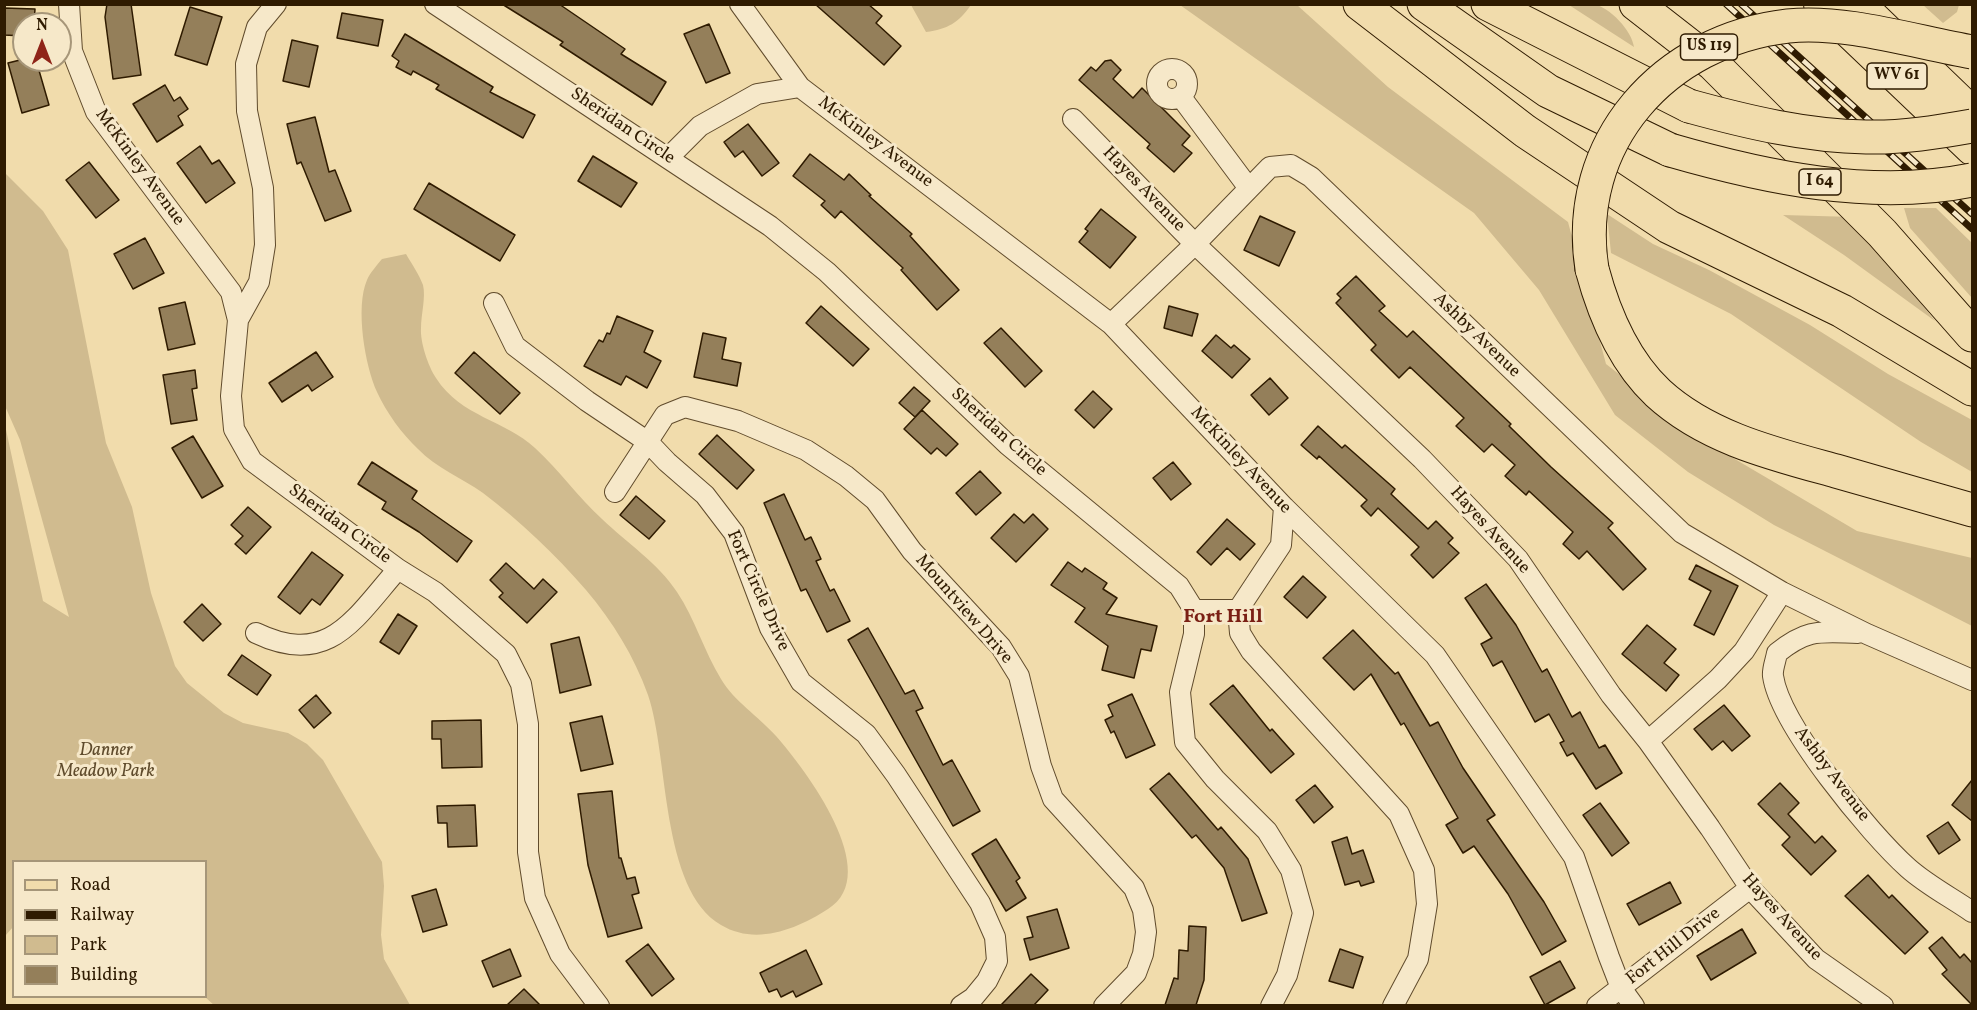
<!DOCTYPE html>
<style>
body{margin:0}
#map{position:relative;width:1977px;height:1010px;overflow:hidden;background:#f1dcac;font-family:Vollkorn,serif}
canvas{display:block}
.frame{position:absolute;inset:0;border:6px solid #2f1b01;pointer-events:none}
.legend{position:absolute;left:12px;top:860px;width:195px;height:138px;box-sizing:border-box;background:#f6e8c9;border:2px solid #a69679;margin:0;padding:8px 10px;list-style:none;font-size:18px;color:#2f1b01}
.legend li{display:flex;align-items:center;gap:12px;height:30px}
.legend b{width:30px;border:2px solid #a69679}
.north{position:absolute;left:12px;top:12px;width:60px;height:60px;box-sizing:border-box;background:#f6e8c9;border:2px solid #a69679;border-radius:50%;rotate:0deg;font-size:16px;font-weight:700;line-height:24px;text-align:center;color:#2f1b01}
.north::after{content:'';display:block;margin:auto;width:21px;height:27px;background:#8f2418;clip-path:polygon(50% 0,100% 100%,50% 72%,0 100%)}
</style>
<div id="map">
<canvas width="1977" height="1010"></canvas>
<div class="frame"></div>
<ul class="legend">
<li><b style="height:8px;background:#f1dcac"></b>Road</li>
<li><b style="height:8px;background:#2f1b01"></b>Railway</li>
<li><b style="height:16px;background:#d0bb8f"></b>Park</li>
<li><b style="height:16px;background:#947f5a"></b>Building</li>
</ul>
<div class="north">N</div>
</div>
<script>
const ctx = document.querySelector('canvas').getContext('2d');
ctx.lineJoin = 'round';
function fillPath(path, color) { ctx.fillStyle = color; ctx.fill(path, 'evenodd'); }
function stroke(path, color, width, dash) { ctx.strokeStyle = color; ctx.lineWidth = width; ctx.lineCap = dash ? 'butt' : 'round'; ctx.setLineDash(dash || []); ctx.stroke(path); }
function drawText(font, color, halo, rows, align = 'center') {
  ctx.font = font + ' Vollkorn,serif'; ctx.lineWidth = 6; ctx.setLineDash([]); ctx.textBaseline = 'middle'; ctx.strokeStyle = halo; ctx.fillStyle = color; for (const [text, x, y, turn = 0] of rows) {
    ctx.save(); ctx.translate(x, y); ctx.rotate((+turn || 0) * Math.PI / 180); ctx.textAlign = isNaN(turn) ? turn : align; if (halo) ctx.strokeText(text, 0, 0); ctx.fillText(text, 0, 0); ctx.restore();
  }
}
fillPath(new Path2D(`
 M911,5H971C958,23 948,29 926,32Z
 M1180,5H1297L1388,87L1568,222L1606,364L1706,442L1857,531L1972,558V626L1774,525L1688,472L1615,415L1539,290L1474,213Z
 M1569,5C1576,4 1585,4 1593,4C1610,7 1632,31 1634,47Z
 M1923,5L1958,4L1959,5L1957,12L1943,23Z
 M5,173L43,211L68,250L106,443L132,507L151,593L175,666L187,683L224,713L243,723L288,733L307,744L323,760L382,862L384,886L381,935L384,959L410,1005L215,1006L205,997L206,862H14L13,927L5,936V425L43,601L69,617L20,440L5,406Z
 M1904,208H1936L1972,243V298L1910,228Z
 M1607,214L1653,244L1709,270L1810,325L1888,374L1972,420V472L1921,442L1731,314L1611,253Z
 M1783,215L1853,217L1935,321L1844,255Z
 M406,254C411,263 419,274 423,285C426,297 421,315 421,328C420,342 428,366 436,378C461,417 505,420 535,448C559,470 578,497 602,519C627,543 658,563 677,592C695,619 704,651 721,679C734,701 758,716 776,736C805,769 885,874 828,909C797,929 756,946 721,925C660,889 669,756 648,695C634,656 613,622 586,590C555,554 521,522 483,493C462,478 436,468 418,449C402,434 386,412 377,392C365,366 355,307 367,280C370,273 377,265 382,259Z`), '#d0bb8f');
const building = new Path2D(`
 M107,4H131L141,75L113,79L105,17Z
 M502,4H559L625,49L621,54L666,82L652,105L560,45L563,42Z
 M815,4H868L882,16L876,23L901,46L884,65Z
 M190,7L222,17L207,65L175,55Z
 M4,8L35,9L34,24H24V36L4,35Z
 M342,13L383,20L378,46L337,38Z
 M709,24L730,73L706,83L684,34Z
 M405,34L493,87L490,92L535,115L523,138L436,89L439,85L413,71L411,75L396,67L399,61L392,56Z
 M292,40L318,46L309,87L283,81Z
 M20,60H36L49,105L22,113L8,63Z
 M1111,60L1121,70L1113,79L1133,98L1142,88L1190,136L1182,145L1192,153L1174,172L1147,148L1150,144L1079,80L1091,67L1096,71L1105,61Z
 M165,85L174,101L180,97L188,109L178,116L183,125L157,142L133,104Z
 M315,117L329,172L335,170L351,211L325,221L301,162L297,164L287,124Z
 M748,124L779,163L762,176L743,151L735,157L724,142Z
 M200,146L212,164L219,160L235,183L206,203L177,163Z
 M810,154L844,180L849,174L871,195L869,196L912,234L910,236L959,290L937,310L901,270L903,268L841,211L835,218L821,205L825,201L793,176Z
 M593,156L637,183L621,207L578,181Z
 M89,162L119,200L96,218L66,180Z
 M429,183L515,235L500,261L414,209Z
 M1101,209L1136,237L1110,268L1079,242L1088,231L1085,229Z
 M1260,216L1295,232L1279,266L1244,250Z
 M145,238L164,273L133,289L114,254Z
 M1356,276L1385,306L1379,311L1407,337L1413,331L1511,424L1509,426L1551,467L1613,523L1608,528L1646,569L1623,590L1587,551L1579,559L1563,544L1573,532L1529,491L1526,495L1505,476L1515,465L1492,444L1484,452L1456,426L1464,418L1410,367L1399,378L1371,350L1376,345L1336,303L1341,298L1337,294Z
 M185,302L195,344L168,350L159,308Z
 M821,306L869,349L853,366L806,323Z
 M1169,306L1198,314L1192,336L1164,328Z
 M617,316L653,331L644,352L661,361L647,388L626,376L621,385L584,366L599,340L603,342L607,333L610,334Z
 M1001,328L1042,371L1025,387L984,343Z
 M703,333L726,338L722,359L741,363L737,386L694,377Z
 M1216,335L1231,348L1234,345L1250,359L1232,378L1202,351Z
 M316,352L333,377L312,391L308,385L282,402L269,383Z
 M474,352L520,393L500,414L455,373Z
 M195,370L197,388L192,389L197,420L171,424L163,375Z
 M1270,378L1288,398L1269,415L1251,395Z
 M914,387L930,401L915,417L899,403Z
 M1093,391L1112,409L1094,428L1075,410Z
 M922,410L958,444L946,456L937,448L931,454L904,429Z
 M1318,426L1342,448L1345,445L1395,489L1391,494L1428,529L1436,521L1453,538L1448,543L1459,553L1433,578L1411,555L1419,547L1378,508L1371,516L1361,506L1367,500L1319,456L1317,459L1301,445Z
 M717,435L754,470L737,489L699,454Z
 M193,436L223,486L202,498L172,448Z
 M372,462L417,491L412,499L472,541L457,562L419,532L382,509L386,502L358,484Z
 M1173,462L1191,484L1171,500L1153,478Z
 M980,471L1001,493L976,515L956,493Z
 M784,494L805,540L811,537L821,559L816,561L830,591L834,589L850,621L827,632L806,589L801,591L764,503Z
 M636,496L665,521L649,539L620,515Z
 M248,507L271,527L246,554L235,544L243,536L231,525Z
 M1014,514L1024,523L1033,514L1048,529L1016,562L991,538Z
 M1227,519L1255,544L1240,560L1227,548L1211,565L1197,552Z
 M312,552L343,575L320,605L312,599L300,614L278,597Z
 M1068,562L1082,572L1085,568L1107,583L1103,589L1117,598L1106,614L1157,626L1151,651L1141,649L1134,678L1102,670L1108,646L1075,622L1085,608L1051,585Z
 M506,563L534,589L543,579L557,592L527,623L499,597L503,593L490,580Z
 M1696,565L1738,586L1714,635L1694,625L1711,591L1689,579Z
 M1303,576L1326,597L1307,618L1284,597Z
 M1486,584L1516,625L1542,672L1547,669L1572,717L1580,712L1599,748L1605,745L1622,773L1596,789L1573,753L1567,756L1560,743L1564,741L1549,714L1535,722L1502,661L1493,666L1481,644L1492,638L1465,598Z
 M202,604L221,624L203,641L184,622Z
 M398,614L417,626L399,654L380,642Z
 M1647,625L1676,649L1664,663L1679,675L1666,691L1622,654Z
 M868,628L905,694L914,690L923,708L916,711L943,765L952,760L980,811L953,826L848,640Z
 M1353,630L1395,674L1398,672L1430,726L1438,722L1463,768L1495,815L1487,820L1544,902L1566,941L1542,955L1508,894L1474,846L1463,853L1446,825L1458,818L1404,723L1401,725L1371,674L1354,690L1323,658Z
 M579,637L591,685L560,693L551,644Z
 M242,655L271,675L257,695L228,675Z
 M1233,685L1270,731L1272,729L1294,754L1271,773L1210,704Z
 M1132,694L1155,745L1126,758L1114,731L1111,733L1105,720L1113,716L1108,705Z
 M316,695L331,713L314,728L299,710Z
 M1724,705L1750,736L1732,751L1723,741L1712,750L1694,729Z
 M602,716L613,764L581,771L570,723Z
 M481,720L482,767L442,768L441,739H432V721Z
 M1169,773L1218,830L1221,827L1248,859L1267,913L1242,921L1224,868L1196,835L1192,838L1150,789Z
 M1972,780V821L1952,805Z
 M1780,783L1799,803L1788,814L1815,843L1822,836L1836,851L1811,875L1782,845L1790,837L1758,804Z
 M1315,785L1333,807L1314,823L1296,800Z
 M612,791L619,858H621L627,879L635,877L639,893L632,895L642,928L608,937L588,865L578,794Z
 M1600,803L1629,843L1612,856L1583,815Z
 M475,805L477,846L448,847L447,823H438L437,806Z
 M1948,822L1960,840L1939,854L1927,836Z
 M1347,837L1352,854L1363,850L1374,882L1361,886L1359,881L1345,885L1332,842Z
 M996,839L1020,878L1016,881L1026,898L1006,911L972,854Z
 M1868,875L1889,898L1892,895L1928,932L1905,954L1845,896Z
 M1670,882L1681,903L1639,925L1627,904Z
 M436,889L447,925L423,932L412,896Z
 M1057,909L1069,948L1030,960L1024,939L1033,937L1027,917Z
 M1189,926L1206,927L1204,980L1196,1005H1165L1174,978L1178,979L1179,950L1188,951Z
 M1742,929L1756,953L1711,980L1697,956Z
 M1942,937L1960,958L1964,954L1972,963V1005L1942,974L1947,970L1929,948Z
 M648,944L674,979L652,996L626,961Z
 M510,949L521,976L493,987L482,961Z
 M1340,949L1363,957L1353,988L1329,981Z
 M806,950L822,984L796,997L793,991L781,997L777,989L769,992L760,973Z
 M1560,961L1575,988L1545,1005L1530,977Z
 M1031,974L1048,990L1034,1005H1001Z
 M524,989L540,1005H507Z`);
fillPath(building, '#947f5a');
stroke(building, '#2f1b01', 1.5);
const minor = new Path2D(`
 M69,4L72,51L96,112L231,292L238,320
 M276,4L257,27L246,64L247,111L263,188L265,245L259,282L238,320L231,396L234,429L252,461L398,569L435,592L506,654L521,684L528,724V852L535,898L560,954L599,1006
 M435,4L770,226L827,272L1008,445L1179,586L1194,610V634L1180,692L1185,742L1215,779L1267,831L1291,870L1303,913L1287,975L1271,1006
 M740,4L800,87L1111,324L1284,507L1435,655L1574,857L1609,957L1621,988L1634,1006
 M1157 84a15 15 0 1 1 30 0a15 15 0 1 1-30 0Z
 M1181,97L1248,187
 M1073,119L1195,244L1422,459L1518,559L1611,695L1648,741L1710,828L1750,888L1816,959L1883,1006
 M668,158L700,126L757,94L800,87
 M494,303L515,346L587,401L648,442L667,462L705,495L734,533L770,628L801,682L866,734L896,775L980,903L995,937L997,961L987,981L973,998L961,1006
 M1111,324L1195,244L1270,167L1291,165L1311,177L1682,533L1782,592L1867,634L1972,680
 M615,492L665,415L685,407L738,421L806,450L846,476L875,500L912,551L1001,647L1019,676L1041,766L1053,799L1134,888L1143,910L1146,932L1143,954L1136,973L1104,1006
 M1284,507L1281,545L1238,610L1240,633L1251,651L1399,814L1424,870L1427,904L1418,959L1393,1006
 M1194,610H1238
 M256,633C329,668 354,619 398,569
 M1858,633C1820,632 1808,628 1777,653C1776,660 1772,669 1773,676C1780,725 1870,834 1908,868C1927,885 1952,898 1972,912
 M1648,741L1718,679L1744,651L1782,592
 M1597,1006L1750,888`);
const primary = new Path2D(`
 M1820,4L1972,149
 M1859,4L1972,113`);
const motorway = new Path2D(`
 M1360,4L1525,131L1669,227L1842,311L1972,389
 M1424,4L1548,91L1670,150
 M1488,4L1689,106
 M1636,4L1713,64L1882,233L1972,335
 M1592,269C1604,314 1623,360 1658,393C1707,438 1774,454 1836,471C1881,484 1927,497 1972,510`);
stroke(minor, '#604b2c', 22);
stroke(primary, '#2f1b01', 34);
stroke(motorway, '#2f1b01', 35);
stroke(minor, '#f6e8c9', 20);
stroke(primary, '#f1dcac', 32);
stroke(motorway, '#f1dcac', 33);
const rail = new Path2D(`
 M1726,4L1972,229
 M1741,4L1972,214`);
stroke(rail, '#2f1b01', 7);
stroke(rail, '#f6e8c9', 4.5, [14]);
const motorwayBridge = new Path2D(`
 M1689,106C1747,122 1806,136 1866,137C1902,138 1938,132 1972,126
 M1670,150C1767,178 1872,200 1972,180
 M1592,269C1572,142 1665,40 1788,26C1846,20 1915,42 1972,52`);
stroke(motorwayBridge, '#2f1b01', 35, []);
stroke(motorwayBridge, '#f1dcac', 33);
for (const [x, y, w] of [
 [1709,47,57],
 [1897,76,60],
 [1820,182,42]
]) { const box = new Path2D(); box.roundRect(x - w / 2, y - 13, w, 26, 4.5); ctx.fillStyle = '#f6e8c9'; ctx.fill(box); stroke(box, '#2f1b01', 1.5); }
drawText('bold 16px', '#2f1b01', null, [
 ["US 119",1709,47],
 ["WV 61",1897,76],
 ["I 64",1820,182]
]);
drawText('18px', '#2f1b01', '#f6e8c9', [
 ["Sheridan Circle",622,127,34],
 ["McKinley Avenue",875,143,37],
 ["McKinley Avenue",139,168,54],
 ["Hayes Avenue",1143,190,46],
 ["Ashby Avenue",1476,336,44],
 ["Sheridan Circle",998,433,42],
 ["McKinley Avenue",1240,461,47],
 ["Sheridan Circle",339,525,36],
 ["Hayes Avenue",1489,531,48],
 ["Fort Circle Drive",757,591,66],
 ["Mountview Drive",963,610,49],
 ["Ashby Avenue",1831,775,53],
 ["Hayes Avenue",1781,918,48],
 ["Fort Hill Drive",1674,947,-38]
]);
drawText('italic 18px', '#5f4b2c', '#f6e8c9', [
 ["Danner",106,752],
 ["Meadow Park",106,773]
]);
drawText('bold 20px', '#7a1f14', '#f6e8c9', [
 ["Fort Hill",1223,618]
]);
</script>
